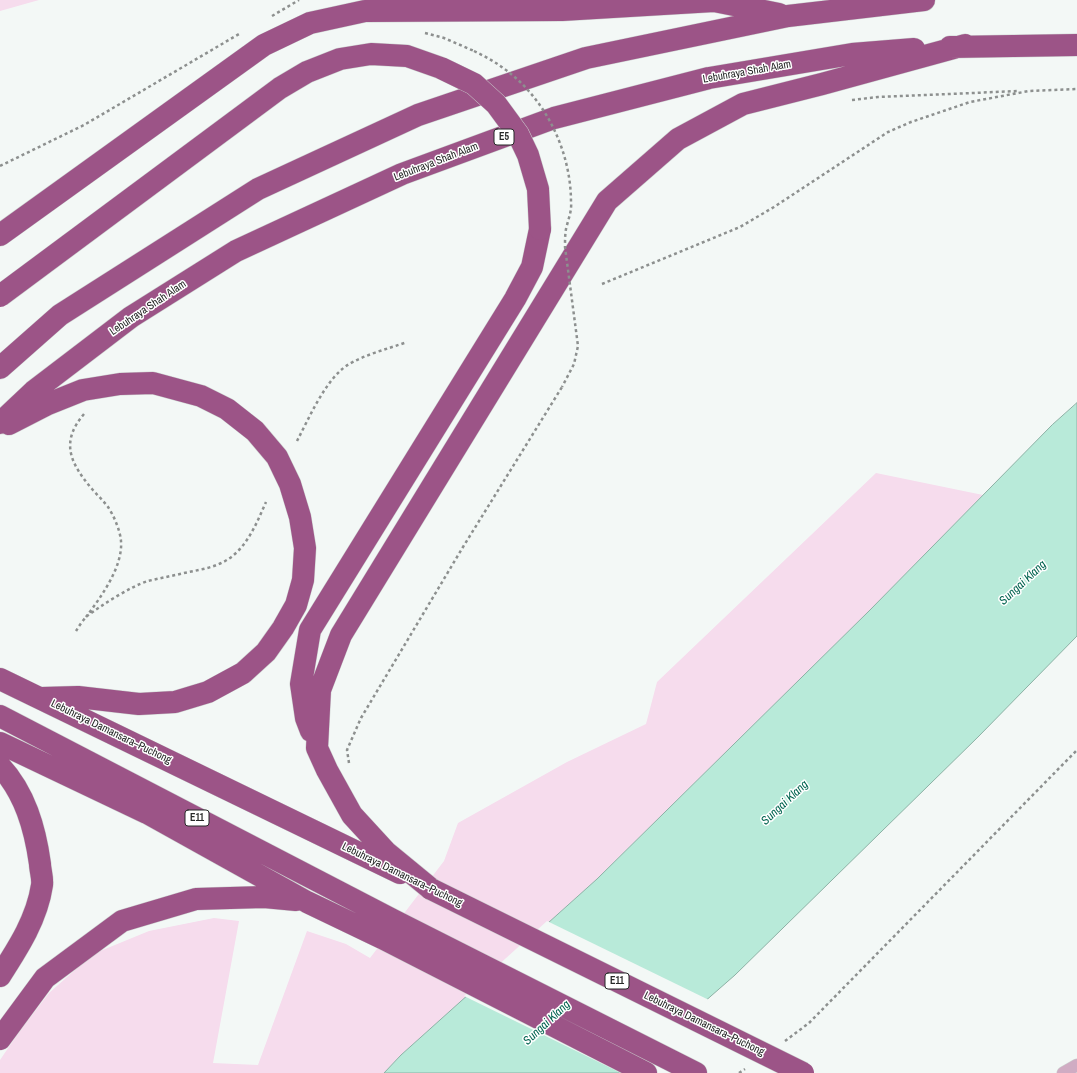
<!DOCTYPE html>
<meta charset="utf-8">
<style>
body{margin:0}
canvas{display:block;background:#f3f8f6}
</style>
<canvas width="1077" height="1073"></canvas>
<script>
const ctx = document.querySelector('canvas').getContext('2d');
ctx.lineJoin = 'round';
function fillPath(path, color) { ctx.fillStyle = color; ctx.fill(path, 'evenodd'); }
function stroke(path, color, width, dash) { ctx.strokeStyle = color; ctx.lineWidth = width; ctx.lineCap = dash ? 'butt' : 'round'; ctx.setLineDash(dash || []); ctx.stroke(path); }
function drawText(font, color, halo, rows, align = 'center') {
  ctx.font = font + ' "Archivo Narrow",sans-serif'; ctx.lineWidth = 3; ctx.setLineDash([]); ctx.textBaseline = 'middle'; ctx.strokeStyle = halo; ctx.fillStyle = color; for (const [text, x, y, turn = 0] of rows) {
    ctx.save(); ctx.translate(x, y); ctx.rotate((+turn || 0) * Math.PI / 180); ctx.textAlign = isNaN(turn) ? turn : align; if (halo) ctx.strokeText(text, 0, 0); ctx.fillText(text, 0, 0); ctx.restore();
  }
}
fillPath(new Path2D(`
 M0,0H39L0,11Z
 M876,473L983,495L870,610L597,879L401,1055L384,1073H0V1060L19,1032L49,993L93,954L149,931L214,918L239,921L213,1063L258,1065L307,931L346,944L370,958L444,861L458,823L567,762L646,724L657,682Z`), '#f6dced');
const water = new Path2D(`
 M1077,403V636L978,737L735,975L623,1073H384L401,1055L597,879L870,610L1052,425Z`);
fillPath(water, '#b8ead9');
stroke(water, '#8cb0a4', 1);
fillPath(new Path2D(`
 M547,921L709,1000L626,1073H621L464,996Z`), '#f3f8f6');
const lane = new Path2D(`
 M1063,1073L1077,1065`);
const highway = new Path2D(`
 M950,47L1077,45
 M0,235L264,45L310,23L365,11L562,10L714,1L779,14
 M0,368L60,315L258,189L418,115L586,58L788,16L924,0
 M0,423L34,391L131,317L236,251L402,174L554,118L709,78L852,54L914,49
 M9,424L48,404L83,390L120,384L153,383L201,396L227,409L255,431L277,457L290,484L300,517L305,548L303,580L296,605L283,628L266,652L243,673L208,692L175,702L139,704L78,697L42,698
 M0,679L400,873
 M0,716L393,920L696,1073
 M311,731L306,718L301,684L310,630L515,299L532,267L540,229
 M0,743L147,813L307,902L382,938L646,1073
 M0,766C25,793 35,828 40,864C40,870 43,878 42,885C37,919 18,948 0,976
 M431,889L386,852L352,815L327,770L317,748L320,690L341,635L607,201L678,139L743,104L822,84L965,45
 M0,1039L45,978L122,921L196,899L264,897L296,900`);
stroke(lane, '#ced3d1', 13);
stroke(highway, '#ced3d1', 23);
stroke(new Path2D(`
 M272,16L299,0
 M425,33L444,38L474,51
 M852,100L878,97L1019,91
 M0,166L84,125L239,34
 M602,284L740,227L774,207L888,132L911,122L970,102L1029,91L1077,89
 M84,414C60,442 70,463 92,489C97,495 103,500 108,507C114,516 120,530 121,541C123,567 101,597 86,617
 M297,441C309,418 322,388 340,371C354,357 388,349 407,342
 M76,631C79,626 83,620 87,616C102,605 131,586 148,581C160,578 172,576 184,573C203,569 222,567 237,552C251,538 258,520 266,502
 M349,763L347,750L361,718L463,547L562,387
 M785,1041L809,1023L1077,750
 M739,1073L745,1069`), '#8d908f', 2.5, [3, 3]);
stroke(lane, '#d0acc3', 12);
stroke(highway, '#9c5487', 22);
const highwayBridge = new Path2D(`
 M0,296L280,88L307,72L340,59L371,54L407,56L441,68L474,84L496,104L518,134L528,155L538,189L540,229
 M431,889L803,1073`);
stroke(highwayBridge, '#ced3d1', 23, []);
stroke(new Path2D(`
 M474,51C484,56 494,61 503,68C545,97 571,151 571,202C572,211 568,220 566,229C565,235 565,241 565,247L578,346L574,364L562,387`), '#8d908f', 2.5, [3, 3]);
stroke(highwayBridge, '#9c5487', 22);
for (const [x, y, w] of [
 [504,137,20],
 [197,818,24],
 [617,981,24]
]) { const box = new Path2D(); box.roundRect(x - w / 2, y - 8, w, 16, 3); ctx.fillStyle = '#fff'; ctx.fill(box); stroke(box, '#272928', 1); }
drawText('bold 10px', '#272928', null, [
 ["E5",504,137],
 ["E11",197,818],
 ["E11",617,981]
]);
drawText('11px', '#272928', '#fff', [
 ["Lebuhraya Shah Alam",747,72,-10],
 ["Lebuhraya Shah Alam",436,162,-21],
 ["Lebuhraya Shah Alam",148,308,-34],
 ["Lebuhraya Damansara–Puchong",111,732,26],
 ["Lebuhraya Damansara–Puchong",402,875,26],
 ["Lebuhraya Damansara–Puchong",704,1024,26]
]);
drawText('italic 12px', '#01634f', '#fff', [
 ["Sungai Klang",1023,583,-43],
 ["Sungai Klang",785,803,-43],
 ["Sungai Klang",547,1023,-43]
]);
</script>
